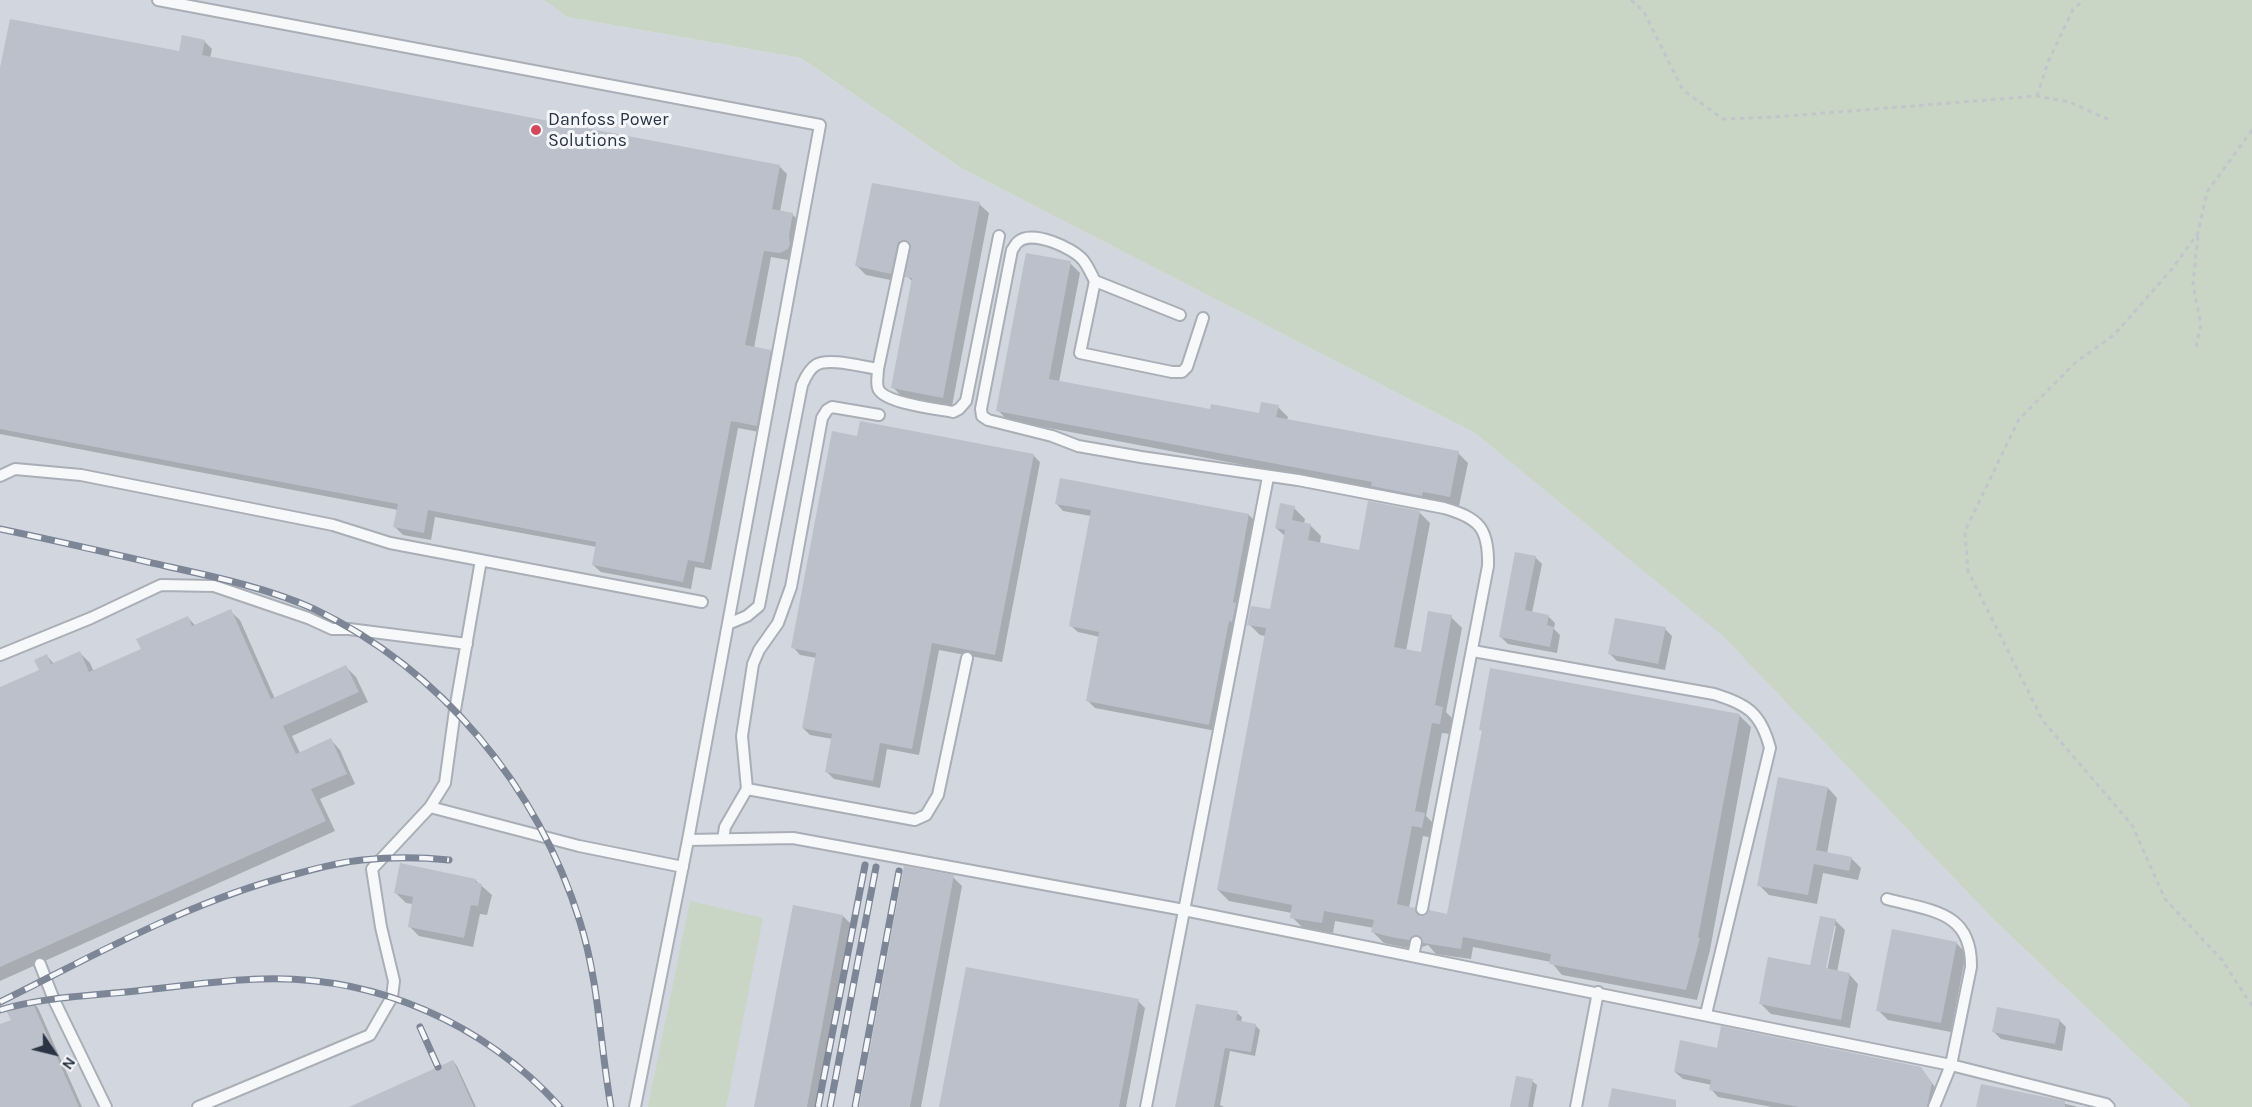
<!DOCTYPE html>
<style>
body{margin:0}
#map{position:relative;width:2252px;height:1107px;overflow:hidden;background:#e4e7ec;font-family:Karla,sans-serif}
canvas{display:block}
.north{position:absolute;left:24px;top:1023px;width:60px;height:60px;-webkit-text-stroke:4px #f4f6f9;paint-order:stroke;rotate:125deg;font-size:16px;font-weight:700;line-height:24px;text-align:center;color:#2b3445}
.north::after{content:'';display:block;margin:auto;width:21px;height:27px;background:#2b3445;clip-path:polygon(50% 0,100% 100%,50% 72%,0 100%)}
</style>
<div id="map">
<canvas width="2252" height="1107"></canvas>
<div class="north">N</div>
</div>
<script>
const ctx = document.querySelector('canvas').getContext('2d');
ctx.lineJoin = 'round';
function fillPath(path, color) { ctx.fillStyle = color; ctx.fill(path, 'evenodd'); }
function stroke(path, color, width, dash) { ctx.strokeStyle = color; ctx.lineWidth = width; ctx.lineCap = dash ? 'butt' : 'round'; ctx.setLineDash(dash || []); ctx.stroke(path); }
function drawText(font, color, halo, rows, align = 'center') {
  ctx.font = font + ' Karla,sans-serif'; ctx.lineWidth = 6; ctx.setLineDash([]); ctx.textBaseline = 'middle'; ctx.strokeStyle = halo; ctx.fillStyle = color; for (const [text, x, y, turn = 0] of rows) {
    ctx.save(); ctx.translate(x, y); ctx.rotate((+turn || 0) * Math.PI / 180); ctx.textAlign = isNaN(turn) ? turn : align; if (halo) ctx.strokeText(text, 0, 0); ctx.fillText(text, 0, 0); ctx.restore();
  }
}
fillPath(new Path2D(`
 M0,0H544L567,17L801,58L961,168L1475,433L1723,635L1994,920L2191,1107H0Z`), '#d2d6de');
fillPath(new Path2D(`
 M544,0H2252V1107H2191L1994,920L1723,636L1475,433L961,168L801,58L567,17Z
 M690,901L763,918L726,1107H648Z`), '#c9d6c5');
fillPath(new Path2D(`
 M204,41L212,49L210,58L779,166L787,174L780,212L792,214L800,222L795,257L788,260L771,257L754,348L770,351L778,359L764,433L738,428L711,570L695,567L691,589L601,572L593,565L597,547L435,517L431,540L403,535L395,527L398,510L0,434V77L180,52Z
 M873,185L979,204L989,213L952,406L902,397L893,387L913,282L907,276L912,250L907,251L900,282L866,275L857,266Z
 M1070,263L1080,273L1059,382L1211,411L1260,415L1278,407L1288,417L1287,420L1458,453L1468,463L1459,506L1007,420L998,410Z
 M858,438L1033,455L1040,462L1002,662L939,650L919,755L887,749L880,788L834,779L827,772L833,739L810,735L803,728L817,658L800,655L793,647Z
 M1056,503L1249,515L1256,522L1216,731L1095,708L1088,701L1100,637L1078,632L1070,625L1091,516L1063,511Z
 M1294,508L1305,519L1304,524L1310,525L1321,536L1320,543L1361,551L1419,512L1430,523L1406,651L1422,654L1451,617L1462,628L1446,712L1454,720L1451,734L1442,733L1426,816L1435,825L1433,838L1423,836L1409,908L1414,909L1422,918L1448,916L1483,732L1480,729L1740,716L1751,727L1710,950L1697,1000L1562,975L1551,962L1473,947L1471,959L1436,954L1428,945L1422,947L1420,950L1403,947L1384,943L1373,932L1374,928L1335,921L1333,933L1303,928L1292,917V913L1229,901L1218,890L1266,636L1260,635L1249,624L1271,611L1285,536L1276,528Z
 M1535,557L1542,564L1532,613L1548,616L1555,623L1554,629L1560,635L1557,653L1508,644L1501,637Z
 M230,611L240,620L275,699L346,667L356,677L368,702L292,736L300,753L331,740L340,750L355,784L320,799L335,831L0,981V689L41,671L47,656L55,665L80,653L90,663L94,672L143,650L188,618L196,626Z
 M1665,629L1672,636L1665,670L1617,661L1610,654Z
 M1828,788L1837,798L1827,854L1851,858L1861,868L1858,880L1823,873L1817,904L1769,895L1759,885Z
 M953,877L962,886L921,1107H860Z
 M475,880L492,895L487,915L480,914L473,947L419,936L409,926L413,904L406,903L396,893Z
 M843,916L853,926L818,1107H756Z
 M1835,920L1845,930L1837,972L1849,974L1858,984L1850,1028L1771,1014L1761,1004L1811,967ZM1833,926H1836L1826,976L1823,975Z
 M1956,943L1966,953L1951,1032L1888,1020L1878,1010Z
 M31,1000L38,1008L82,1107H0V1026L13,1020Z
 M1138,1001L1145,1008L1126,1107H941Z
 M1237,1013L1242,1017L1241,1022L1255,1025L1260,1030L1255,1056L1230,1051L1220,1105L1224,1107H1177Z
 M2059,1020L2066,1027L2062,1051L2001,1039L1994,1032Z
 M1718,1049L1920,1068L1939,1092L1936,1107H1772L1718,1097L1711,1089L1712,1085L1683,1079L1675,1072Z
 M453,1061L457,1066L476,1107H353Z
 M1532,1081L1537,1085L1533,1107H1512Z
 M1982,1086L2075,1106L2077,1107H1978Z`), '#0003');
fillPath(new Path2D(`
 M10,19L179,51L182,35L205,40L202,55L780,165L772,209L793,213L789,235L790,244L788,249L780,253L764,251L745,345L771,350L757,426L731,421L704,563L688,560L683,582L592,565L596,542L428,510L424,533L393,527L398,504L0,429V68Z
 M872,183L980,202L943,398L891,388L912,278L905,277L911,245L906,240L898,242L891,274L855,266Z
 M1026,253L1071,261L1049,379L1210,409L1211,404L1259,413L1261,402L1279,405L1276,417L1459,451L1450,497L1423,492L1422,496L1371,486L1372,482L996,411Z
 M860,421L1034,454L995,655L932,643L912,749L880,743L873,781L825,772L832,734L802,728L816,653L791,648L832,431L857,436Z
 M1060,478L1249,514L1233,602L1236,603L1232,622L1229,621L1209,725L1086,701L1099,632L1069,626L1091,510L1055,504Z
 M1368,501L1420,511L1394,647L1421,652L1428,611L1452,615L1435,705L1443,707L1440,724L1432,723L1415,811L1425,813L1422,828L1412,826L1397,904L1415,908V912L1420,916H1425L1429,910L1447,914L1482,730H1479L1490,668L1740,714L1698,938H1700L1686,990L1549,964L1551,954L1463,937L1461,949L1423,943L1421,937L1417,935L1411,937L1409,940L1391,937L1371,932L1374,920L1324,911L1322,923L1290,918L1292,905L1217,890L1266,628L1247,625L1251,606L1270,609L1285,530L1275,528L1280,503L1295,506L1292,520L1311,524L1308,540L1359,550Z
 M1515,552L1536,556L1525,610L1549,615L1547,625L1554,627L1550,647L1499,637Z
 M231,609L271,699L346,665L359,692L283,726L296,754L331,738L347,774L311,789L326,821L0,967V687L39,670L34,660L47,654L51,664L80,651L89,672L141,649L136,639L188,616L192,626Z
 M1615,618L1666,627L1658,664L1608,654Z
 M1778,777L1828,787L1816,850L1852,857L1849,871L1814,864L1808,895L1757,886Z
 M400,863L476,879L475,882L482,884L478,906L471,905L464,938L408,927L413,897L394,893Z
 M904,866L954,875L938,959L910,1107H859Z
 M793,905L843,915L807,1107H754Z
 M1820,916L1836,919L1826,968L1850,973L1841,1020L1759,1004L1768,957L1810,965Z
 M1892,929L1957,942L1941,1023L1876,1011Z
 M966,967L1139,999L1119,1107H939Z
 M31,999L79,1107H0V1024L11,1020L6,1010Z
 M1196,1004L1238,1011L1236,1020L1256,1024L1251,1052L1225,1048L1214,1107H1175Z
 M1997,1007L2060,1019L2055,1044L1992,1032Z
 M1721,1026L1921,1067L1932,1083L1927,1107H1799L1709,1090L1711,1080L1674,1072L1680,1040L1717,1048Z
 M453,1060L474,1107H349L438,1067Z
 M1516,1076L1533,1079L1528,1107H1510Z
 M1981,1084L2065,1101V1107H1976Z
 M1612,1088L1676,1100V1107H1608Z`), '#bbc0ca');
const service = new Path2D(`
 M158,0L820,125L688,840L635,1107
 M1095,281L1180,315
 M1203,318L1187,367L1182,372H1172L1080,353L1095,281C1091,274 1088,266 1083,260C1073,248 1032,229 1018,242C1015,244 1014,248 1012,250L981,409L982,416L988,420L1052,436L1078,446L1141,457L1298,480L1444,508C1479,518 1489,528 1488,566L1422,909
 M878,369C878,375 876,383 878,388C882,403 938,409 953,412L959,409L966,401L999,236
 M0,476L15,469L81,475L333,525L390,543L702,602
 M728,624L747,616L759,606L802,385C805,378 809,369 816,365C828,357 863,367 878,369L904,247
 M1473,651L1714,694C1747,704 1761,713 1770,748L1706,1014
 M0,655L91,618L161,585L214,586L308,618L332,629H349L467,644
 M747,789L915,820L926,815L938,795L967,658
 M430,807L579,846L683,867
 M723,839L725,827L747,789L742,736L753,664L759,650L778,623L791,587L822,418L827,410L832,407L879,415
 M688,840L793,838L1184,910L1951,1065L1934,1107
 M1887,899C1931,911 1972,911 1971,967L1951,1065L2106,1104L2109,1107
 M1413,956L1416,942
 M40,964L54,1000L106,1107
 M198,1107L370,1035L392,997L394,981L381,927L372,869L430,807L445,783L455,710L481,560
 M1146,1107L1268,477
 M1576,1107L1598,992`);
stroke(service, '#a9aeb7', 14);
stroke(new Path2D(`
 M1631,0L1644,12L1683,90L1723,119L1775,117L2037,96L2069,102L2112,121
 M2037,96L2048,62L2073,9L2084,0
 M2252,130L2207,192L2198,233L2172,269L2114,335L2076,362L2019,419L1965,531L1968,571L2043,721L2132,825L2165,899L2222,960L2252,1006
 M2196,347L2201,325L2193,285L2198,235`), '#c2c5cb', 3, [4.5, 4.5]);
stroke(service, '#f7f8fa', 10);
const rail = new Path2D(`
 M0,529C57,541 113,554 170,567C216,577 270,589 314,609C442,670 538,787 580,922C599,982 600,1045 611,1107
 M0,1002C97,954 190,901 296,874C318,868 340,862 362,860C391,857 420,857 449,860
 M0,1010C46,996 96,996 144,990C183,986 222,980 261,979C375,975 484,1023 560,1107
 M420,1027L438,1067
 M818,1107L865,865
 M830,1107L876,867
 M855,1107L899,871`);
stroke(rail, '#7d8696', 7);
stroke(rail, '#f4f6f9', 4.5, [14]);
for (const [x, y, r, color] of [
 [536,130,6,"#d1495b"]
]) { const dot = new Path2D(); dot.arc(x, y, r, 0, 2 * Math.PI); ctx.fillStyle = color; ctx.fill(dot); stroke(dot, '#f4f6f9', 2); }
drawText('18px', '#2b3445', '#f4f6f9', [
 ["Danfoss Power",548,120],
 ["Solutions",548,141]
], 'left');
</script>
